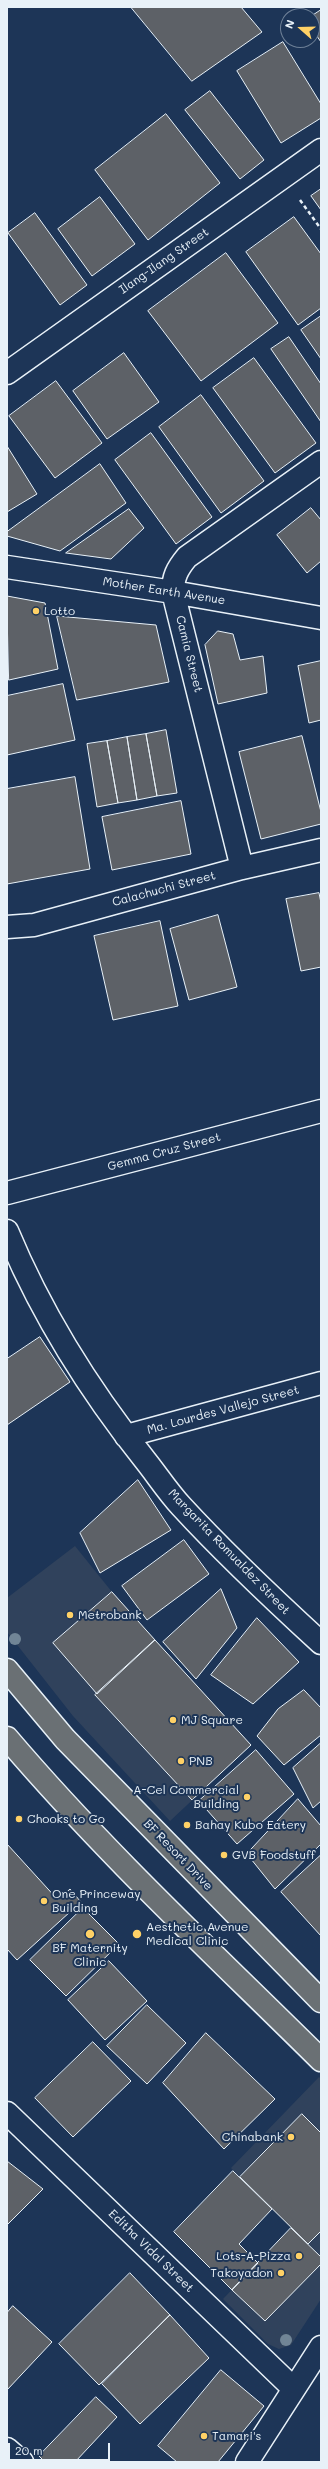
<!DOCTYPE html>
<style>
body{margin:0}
#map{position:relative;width:328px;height:2469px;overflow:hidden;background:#1d3557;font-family:Mali,sans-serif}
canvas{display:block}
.frame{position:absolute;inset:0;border:8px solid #e8f1f8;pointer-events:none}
.north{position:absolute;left:280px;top:8px;width:40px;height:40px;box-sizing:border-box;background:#1d3557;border:1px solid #6e8097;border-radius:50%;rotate:290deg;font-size:11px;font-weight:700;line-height:16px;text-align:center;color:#e8f1f8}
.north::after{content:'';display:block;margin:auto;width:14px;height:18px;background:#ffd166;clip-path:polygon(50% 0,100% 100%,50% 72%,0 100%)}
.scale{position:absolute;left:8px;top:2443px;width:102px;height:18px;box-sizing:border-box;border:2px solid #e8f1f8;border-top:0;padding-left:5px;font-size:12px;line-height:14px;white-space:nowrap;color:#e8f1f8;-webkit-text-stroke:3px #1d3557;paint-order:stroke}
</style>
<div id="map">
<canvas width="328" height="2469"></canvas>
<div class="frame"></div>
<div class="north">N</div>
<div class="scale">20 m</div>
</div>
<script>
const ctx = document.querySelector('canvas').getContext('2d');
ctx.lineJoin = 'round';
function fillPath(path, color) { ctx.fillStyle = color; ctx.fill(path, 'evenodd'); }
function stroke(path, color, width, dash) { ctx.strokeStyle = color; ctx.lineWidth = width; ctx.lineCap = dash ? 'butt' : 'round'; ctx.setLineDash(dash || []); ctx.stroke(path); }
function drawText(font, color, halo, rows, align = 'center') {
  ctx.font = font + ' Mali,sans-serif'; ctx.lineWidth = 4; ctx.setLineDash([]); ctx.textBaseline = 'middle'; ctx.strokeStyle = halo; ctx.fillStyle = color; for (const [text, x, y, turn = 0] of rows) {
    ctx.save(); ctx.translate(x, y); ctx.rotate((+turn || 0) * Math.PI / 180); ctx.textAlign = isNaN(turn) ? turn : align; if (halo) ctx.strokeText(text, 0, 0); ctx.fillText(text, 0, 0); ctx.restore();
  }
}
fillPath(new Path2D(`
 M75,1546L112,1592L251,1745L170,1821L73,1716L7,1632V1598Z
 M319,2077L321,2079V2299L291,2345L279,2349L268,2344L223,2299L291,2228L231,2168Z`), '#30425c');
const building = new Path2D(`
 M131,7H241L262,32L192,81Z
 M321,10V42L312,29V16Z
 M283,42L321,104V118L281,143L237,71Z
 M210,91L264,160L240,179L185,110Z
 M166,114L220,183L148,240L95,170Z
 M321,189V210L311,196Z
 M100,197L135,244L92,276L58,229Z
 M35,213L87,285L60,305L8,233Z
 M294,217L321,254V308L298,325L246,252Z
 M226,253L278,323L201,381L148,311Z
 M321,316V359L301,330Z
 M289,337L321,384V422L271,349Z
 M124,353L159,402L107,439L73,391Z
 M254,358L316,443L275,473L213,388Z
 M56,381L102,443L55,478L9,416Z
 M201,395L264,481L221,513L159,427Z
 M151,433L212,517L176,544L115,460Z
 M7,446L37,494L7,512Z
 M100,464L126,503L60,551L7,536V532Z
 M311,508L321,520V561L307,573L277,535Z
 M129,509L144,528L111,559L66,553Z
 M7,596L45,603L58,669L9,680Z
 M57,616L156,625L169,682L77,700Z
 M218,631L233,634L240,660L263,656L267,693L218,704L205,645Z
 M321,661V720L309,723L298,666Z
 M63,684L75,740L7,755V696Z
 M166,730L177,793L157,796L146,734Z
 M146,734L157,796L137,800L127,737Z
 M302,736L321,812V824L261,839L239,752Z
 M127,737L137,800L118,803L107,741Z
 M107,741L118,803L97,807L87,744Z
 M75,777L90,869L7,884V789Z
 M181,801L191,854L112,870L102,817Z
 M319,893L321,903V967L301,971L286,899Z
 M218,915L237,987L189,1000L170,929Z
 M160,921L178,1006L113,1020L94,936Z
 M40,1337L70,1382L7,1425V1359Z
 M138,1480L171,1530L100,1573L80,1533Z
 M184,1540L209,1574L147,1620L122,1586Z
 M221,1589L237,1628L196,1679L163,1642Z
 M112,1592L155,1640L97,1694L53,1643Z
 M257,1618L299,1662L253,1704L211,1675Z
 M155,1640L251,1745L192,1800L95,1695Z
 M304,1690L321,1708V1735L284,1765L257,1736L278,1709Z
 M321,1743V1801L313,1808L293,1768Z
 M256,1750L294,1794L237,1844L199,1801Z
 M298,1799L321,1826V1844L275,1889L247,1854Z
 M7,1844L58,1900L70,1889L81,1902L17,1960L7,1949Z
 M321,1855V1936L281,1892Z
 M83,1908L119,1944L66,1996L30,1960Z
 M109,1961L147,2001L105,2040L68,2000Z
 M147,2005L186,2043L147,2084L107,2046Z
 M206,2033L275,2099L224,2149L163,2083Z
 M93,2042L131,2081L73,2137L35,2098Z
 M302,2114L321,2133V2231L308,2244L240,2177Z
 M7,2161L43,2189L7,2225Z
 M233,2171L272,2209L239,2244L258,2263L232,2290L174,2232Z
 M291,2228L321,2257V2264L265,2321L232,2290Z
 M130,2273L170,2315L99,2385L59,2344Z
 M13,2306L52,2342L7,2390V2313Z
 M170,2315L209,2358L140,2424L102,2384Z
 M221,2370L264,2406L218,2462H177L158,2446Z
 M96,2397L117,2417L75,2462H45L39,2456Z`);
fillPath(building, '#5d6167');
stroke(building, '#e8f1f8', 1);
const minor = new Path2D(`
 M7,373L321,150
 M7,567L173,592L321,618
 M242,868L173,592C173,577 177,569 187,557L321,462
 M7,927L34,925L242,868L321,850
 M7,1193L321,1111
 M7,1231C41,1313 90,1391 145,1460C157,1475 168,1492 181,1506C225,1554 273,1599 321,1643
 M126,1436L321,1383
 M7,2113L294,2389
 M7,2449L22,2462
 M247,2462L321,2347`);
const major = new Path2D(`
 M7,1670L65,1739L321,2001
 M7,1738C104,1852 215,1955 321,2060`);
stroke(minor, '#e8f1f8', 25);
stroke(major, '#e8f1f8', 25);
stroke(new Path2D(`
 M300,200L321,229`), '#e8f1f8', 2.5, [4, 3]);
stroke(minor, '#1d3557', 22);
stroke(major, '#6a7074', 22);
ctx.fillStyle = '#718596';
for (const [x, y] of [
 [15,1639],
 [286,2340]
]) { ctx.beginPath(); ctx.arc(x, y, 6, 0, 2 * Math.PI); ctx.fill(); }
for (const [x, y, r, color] of [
 [36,611,4,"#ffd166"],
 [70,1615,4,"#ffd166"],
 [173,1720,4,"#ffd166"],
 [181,1761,4,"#ffd166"],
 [247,1797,4,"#ffd166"],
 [19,1819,4,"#ffd166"],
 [187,1825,4,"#ffd166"],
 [224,1855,4,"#ffd166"],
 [44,1901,4,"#ffd166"],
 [90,1934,5,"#ffd166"],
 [137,1934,5,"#ffd166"],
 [291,2137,4,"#ffd166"],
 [299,2256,4,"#ffd166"],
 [281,2273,4,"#ffd166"],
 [204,2436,4,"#ffd166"]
]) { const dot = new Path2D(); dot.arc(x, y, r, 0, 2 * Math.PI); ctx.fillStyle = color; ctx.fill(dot); stroke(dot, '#1d3557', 1.5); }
drawText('12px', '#e8f1f8', '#1d3557', [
 ["Ilang-Ilang Street",164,261,-35],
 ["Mother Earth Avenue",164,591,9],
 ["Camia Street",189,654,76],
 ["Calachuchi Street",164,889,-15],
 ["Gemma Cruz Street",164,1152,-15],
 ["Ma. Lourdes Vallejo Street",223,1410,-15],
 ["Margarita Romualdez Street",229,1552,46],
 ["BF Resort Drive",178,1855,46],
 ["Editha Vidal Street",151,2251,44]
]);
drawText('12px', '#e8f1f8', '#1d3557', [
 ["Lotto",44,611],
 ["Metrobank",78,1615],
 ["MJ Square",181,1720],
 ["PNB",189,1761],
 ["A-Cel Commercial",239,1790,"right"],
 ["Building",239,1804,"right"],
 ["Chooks to Go",27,1819],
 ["Bahay Kubo Eatery",195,1825],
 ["GVB Foodstuff",232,1855],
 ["One Princeway",52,1894],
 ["Building",52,1908],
 ["Aesthetic Avenue",146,1927],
 ["Medical Clinic",146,1941],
 ["BF Maternity",90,1948,"center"],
 ["Clinic",90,1962,"center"],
 ["Chinabank",283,2137,"right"],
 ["Lots-A-Pizza",291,2256,"right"],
 ["Takoyadon",273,2273,"right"],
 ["Tamari's",212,2436]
], 'left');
</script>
